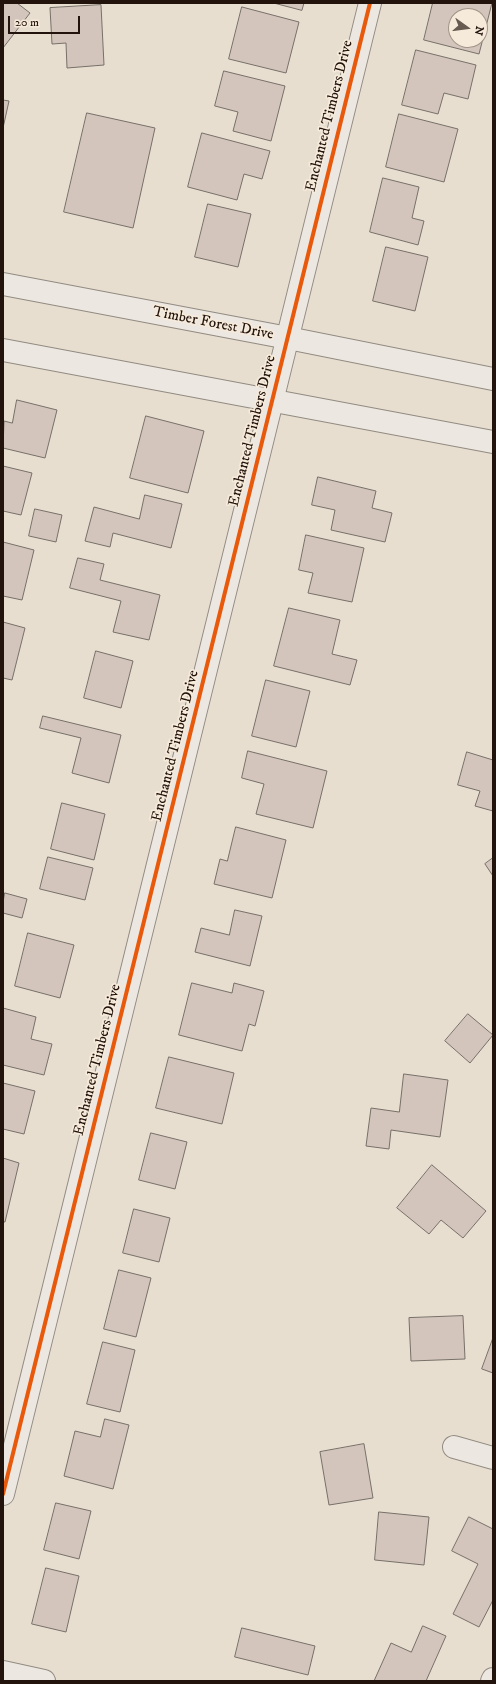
<!DOCTYPE html>
<style>
body{margin:0}
#map{position:relative;width:496px;height:1684px;overflow:hidden;background:#e7ded0;font-family:"IM FELL DW Pica",serif}
canvas{display:block}
.frame{position:absolute;inset:0;border:4px solid #22130c;pointer-events:none}
.north{position:absolute;left:448px;top:8px;width:40px;height:40px;box-sizing:border-box;background:#f6eada;border:1px solid #a19488;border-radius:50%;rotate:104deg;font-size:11px;font-weight:700;line-height:16px;text-align:center;color:#22130c}
.north::after{content:'';display:block;margin:auto;width:14px;height:18px;background:#675a51;clip-path:polygon(50% 0,100% 100%,50% 72%,0 100%)}
.scale{position:absolute;left:8px;top:16px;width:72px;height:18px;box-sizing:border-box;border:2px solid #22130c;border-top:0;padding-left:5px;font-size:12px;line-height:14px;white-space:nowrap;color:#22130c;-webkit-text-stroke:3px #f6eada;paint-order:stroke}
</style>
<div id="map">
<canvas width="496" height="1684"></canvas>
<div class="frame"></div>
<div class="north">N</div>
<div class="scale">20 m</div>
</div>
<script>
const ctx = document.querySelector('canvas').getContext('2d');
ctx.lineJoin = 'round';
function fillPath(path, color) { ctx.fillStyle = color; ctx.fill(path, 'evenodd'); }
function stroke(path, color, width, dash) { ctx.strokeStyle = color; ctx.lineWidth = width; ctx.lineCap = dash ? 'butt' : 'round'; ctx.setLineDash(dash || []); ctx.stroke(path); }
function drawText(font, color, halo, rows, align = 'center') {
  ctx.font = font + ' "IM FELL DW Pica",serif'; ctx.lineWidth = 3.5; ctx.setLineDash([]); ctx.textBaseline = 'middle'; ctx.strokeStyle = halo; ctx.fillStyle = color; for (const [text, x, y, turn = 0] of rows) {
    ctx.save(); ctx.translate(x, y); ctx.rotate((+turn || 0) * Math.PI / 180); ctx.textAlign = isNaN(turn) ? turn : align; if (halo) ctx.strokeText(text, 0, 0); ctx.fillText(text, 0, 0); ctx.restore();
  }
}
const building = new Path2D(`
 M3,3H17L30,13L3,48Z
 M274,3H304L302,10Z
 M433,3H492L479,54L424,40ZM456,16H480V40H456Z
 M101,5L104,65L67,68L66,43L52,44L50,8Z
 M242,7L299,22L286,73L229,59Z
 M416,50L476,65L468,99L444,93L438,114L402,105Z
 M224,71L285,86L271,141L233,131L238,112L215,106Z
 M3,100L9,101L3,128Z
 M87,113L155,128L133,228L64,212Z
 M399,114L458,129L444,182L386,167Z
 M202,133L270,151L262,179L244,174L237,200L188,187Z
 M383,178L419,187L412,218L424,221L418,245L370,232Z
 M208,204L251,214L238,267L195,257Z
 M386,247L428,257L415,311L373,301Z
 M17,400L57,410L45,458L3,448L4,421L12,423Z
 M146,416L204,431L188,493L130,478Z
 M3,466L32,473L21,515L3,511Z
 M318,477L376,491L372,508L392,513L385,542L331,530L335,510L312,505Z
 M145,495L182,504L171,548L113,533L110,547L85,541L94,507L139,519Z
 M35,509L62,515L56,542L29,536Z
 M306,535L364,548L352,602L308,593L313,573L299,570Z
 M3,542L34,550L22,600L3,596Z
 M78,558L104,564L100,580L160,595L149,640L113,632L121,601L70,588Z
 M289,608L340,620L332,654L357,660L350,685L274,666Z
 M3,622L25,628L12,680L3,678Z
 M96,651L133,661L121,708L84,698Z
 M266,680L310,691L296,747L252,736Z
 M43,716L121,735L109,783L72,773L81,738L40,728Z
 M248,751L327,771L313,828L256,814L264,784L242,778Z
 M467,752L493,760V811L475,806L480,791L458,785Z
 M62,803L105,814L94,860L51,849Z
 M236,827L286,840L272,898L214,884L220,859L227,861Z
 M48,857L93,868L85,900L40,889Z
 M493,858V876L485,864Z
 M5,893L27,899L22,918L3,913V903Z
 M235,910L262,916L250,966L195,952L201,928L229,935Z
 M28,933L74,945L60,998L15,986Z
 M192,983L232,993L234,983L264,991L255,1026L249,1024L242,1051L179,1035Z
 M3,1008L36,1017L31,1039L52,1044L44,1075L3,1065Z
 M468,1014L493,1035L470,1063L445,1041Z
 M169,1057L234,1073L222,1124L156,1108Z
 M404,1074L448,1080L440,1137L391,1130L389,1149L366,1146L371,1108L399,1112Z
 M3,1083L35,1091L24,1134L3,1129Z
 M151,1133L187,1142L175,1189L139,1180Z
 M3,1158L19,1163L5,1222H3Z
 M432,1165L486,1211L463,1238L441,1220L429,1234L397,1208Z
 M134,1209L170,1218L159,1262L123,1253Z
 M119,1270L151,1278L136,1337L104,1329Z
 M463,1316L465,1359L411,1361L409,1318Z
 M493,1338V1373L482,1369Z
 M103,1342L135,1350L120,1412L87,1404Z
 M105,1419L129,1425L113,1489L64,1476L75,1431L100,1437Z
 M364,1444L373,1498L329,1505L320,1452Z
 M56,1503L91,1511L79,1559L44,1550Z
 M379,1512L429,1517L424,1565L375,1560Z
 M469,1517L493,1529V1600L479,1627L453,1614L478,1564L452,1551Z
 M46,1568L79,1576L66,1632L32,1624Z
 M423,1626L446,1636L426,1681H374L391,1643L411,1652Z
 M242,1628L315,1646L308,1675L235,1657Z`);
fillPath(building, '#d3c5bc');
stroke(building, '#777068', 1);
const minor = new Path2D(`
 M454,1447L493,1458
 M3,1494L370,3
 M3,1672L44,1681
 M492,1681L493,1679`);
const tertiary = new Path2D(`
 M3,284L288,338L493,379
 M3,350L493,442`);
stroke(minor, '#928b82', 24);
stroke(tertiary, '#928b82', 24);
stroke(minor, '#ece7e0', 22);
stroke(tertiary, '#ece7e0', 22);
stroke(new Path2D(`
 M3,1494L370,3`), '#e8590c', 4);
drawText('15px', '#22130c', '#f6eada', [
 ["Enchanted Timbers Drive",330,116,-76],
 ["Timber Forest Drive",213,324,11],
 ["Enchanted Timbers Drive",253,431,-76],
 ["Enchanted Timbers Drive",176,746,-76],
 ["Enchanted Timbers Drive",98,1060,-76]
]);
</script>
